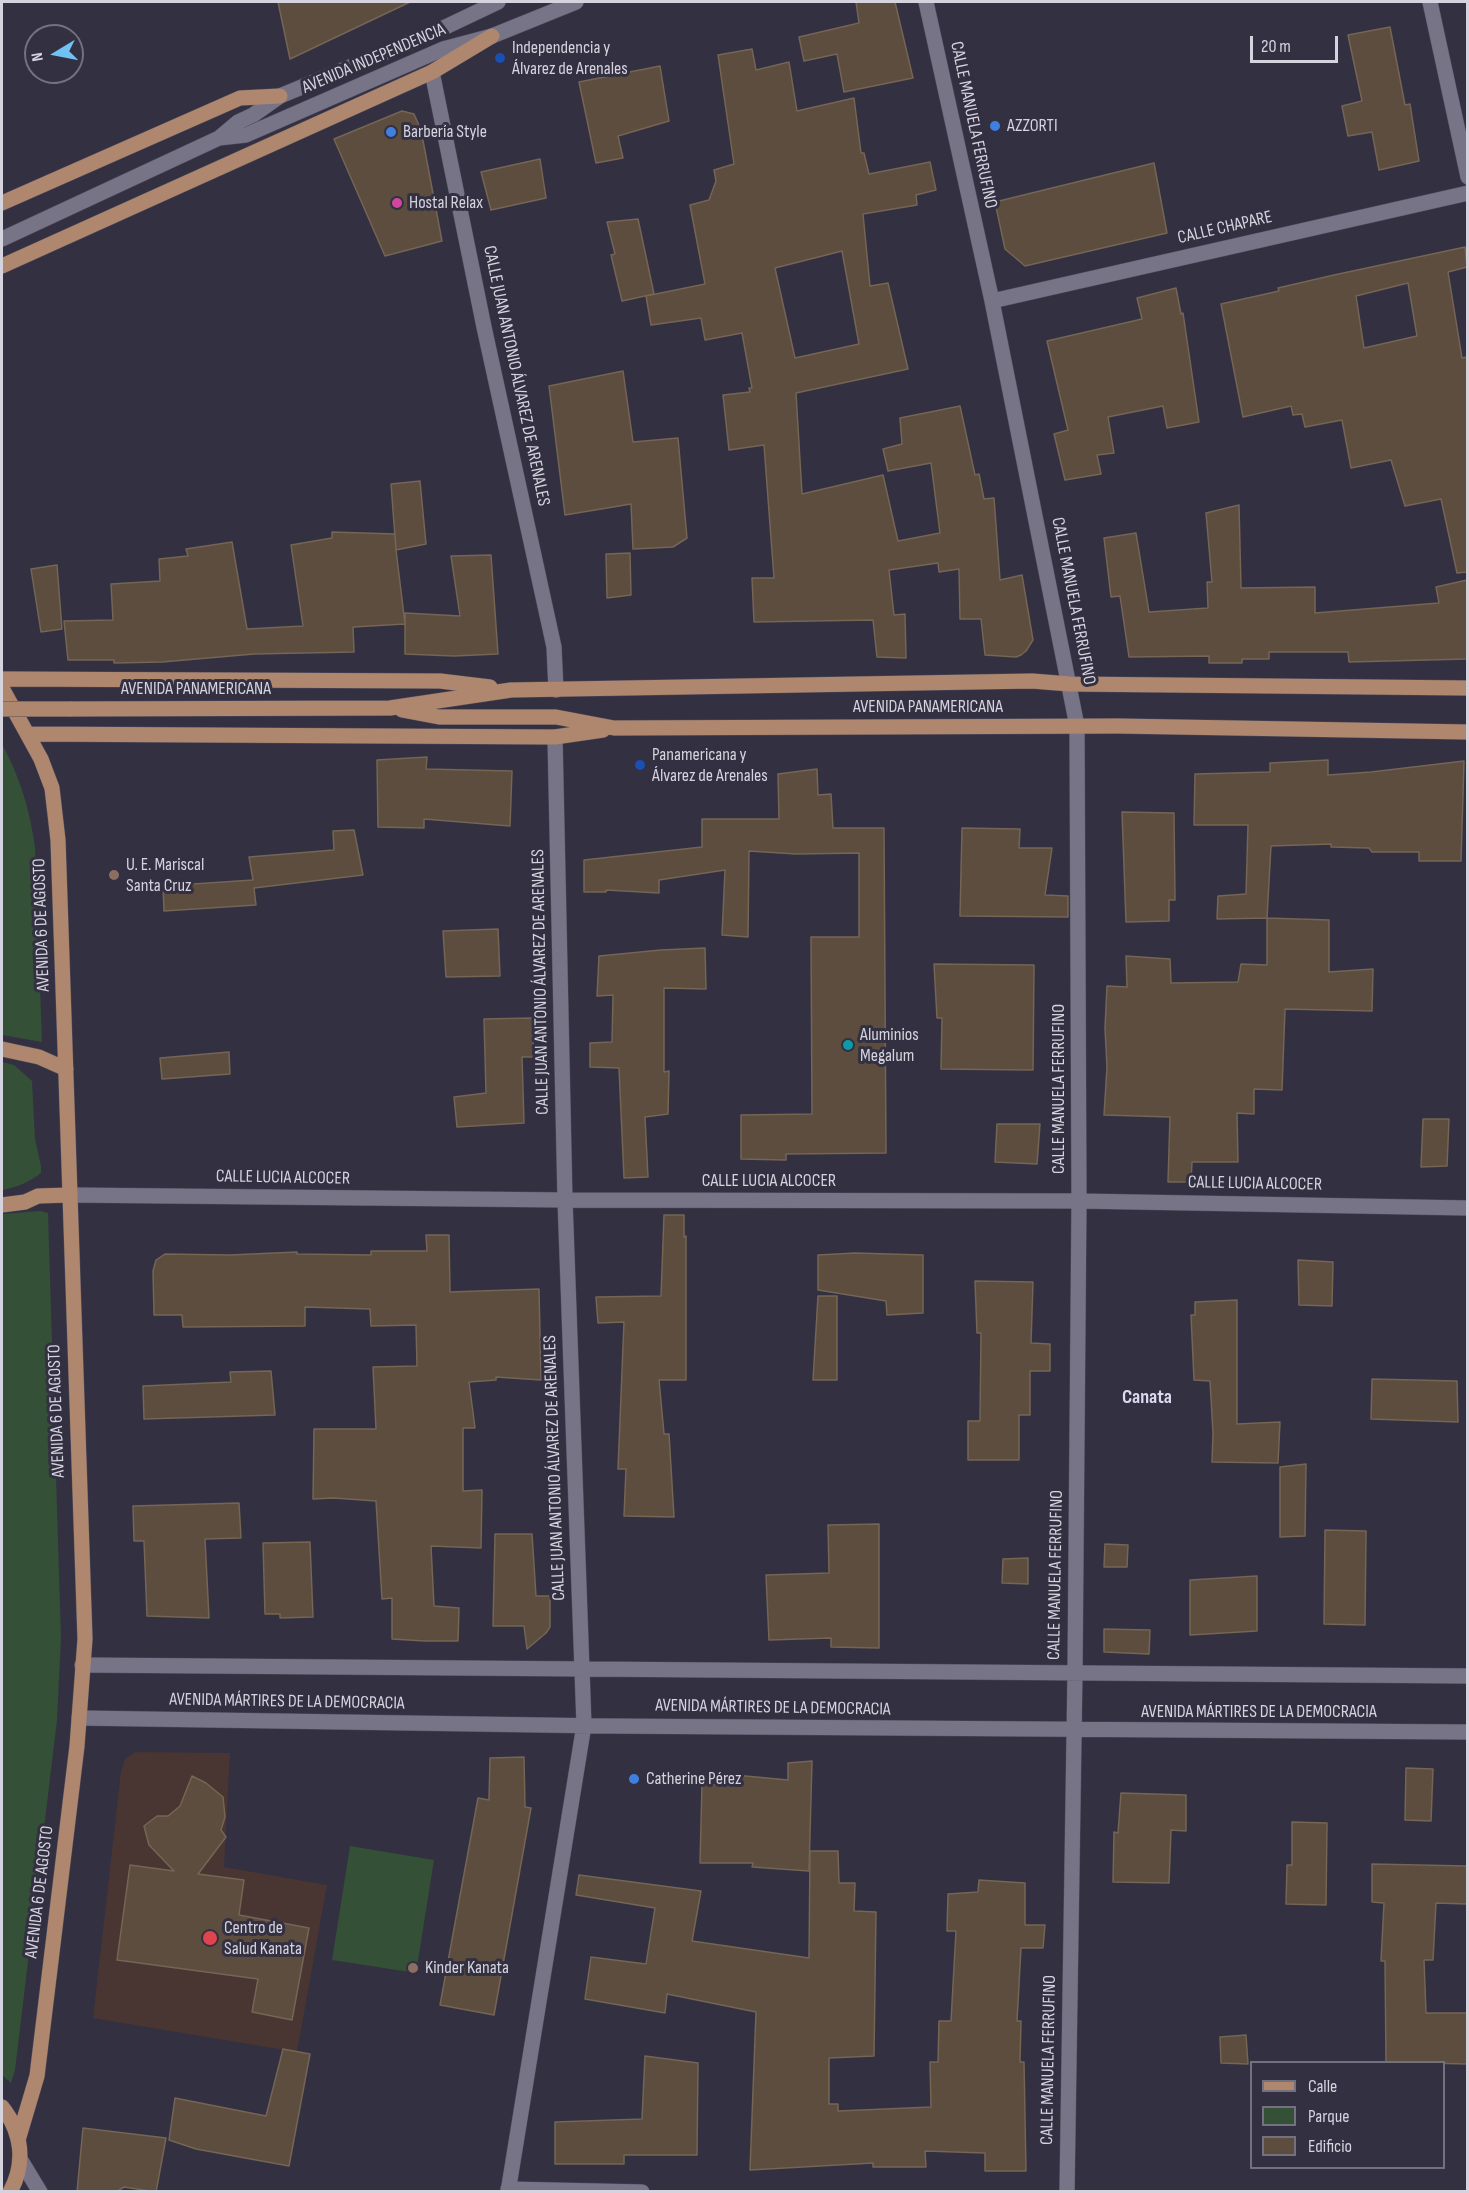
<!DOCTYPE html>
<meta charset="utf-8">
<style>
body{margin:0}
#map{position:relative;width:1469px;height:2193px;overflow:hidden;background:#333042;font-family:"Sofia Sans Condensed",sans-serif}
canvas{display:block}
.frame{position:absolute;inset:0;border:3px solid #d4d3de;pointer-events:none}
.legend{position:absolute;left:1250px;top:2061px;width:195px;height:108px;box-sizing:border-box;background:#333042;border:2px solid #737180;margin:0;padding:8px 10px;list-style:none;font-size:18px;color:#d4d3de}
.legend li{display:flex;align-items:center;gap:12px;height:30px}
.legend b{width:30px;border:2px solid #737180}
.north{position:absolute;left:24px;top:24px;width:60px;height:60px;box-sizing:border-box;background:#333042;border:2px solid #737180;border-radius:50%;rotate:260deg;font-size:16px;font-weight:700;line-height:24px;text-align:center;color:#d4d3de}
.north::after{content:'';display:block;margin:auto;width:21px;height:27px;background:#71c1f5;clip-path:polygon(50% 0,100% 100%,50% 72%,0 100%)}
.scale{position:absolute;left:1250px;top:36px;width:88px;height:27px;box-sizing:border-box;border:3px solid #d4d3de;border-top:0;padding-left:8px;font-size:18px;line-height:21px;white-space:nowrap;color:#d4d3de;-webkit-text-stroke:4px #333042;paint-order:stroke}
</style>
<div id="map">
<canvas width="1469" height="2193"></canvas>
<div class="frame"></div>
<ul class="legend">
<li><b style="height:8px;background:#af876e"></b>Calle</li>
<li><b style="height:16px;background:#345037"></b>Parque</li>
<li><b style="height:16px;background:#5c4d3e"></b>Edificio</li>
</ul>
<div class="north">N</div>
<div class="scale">20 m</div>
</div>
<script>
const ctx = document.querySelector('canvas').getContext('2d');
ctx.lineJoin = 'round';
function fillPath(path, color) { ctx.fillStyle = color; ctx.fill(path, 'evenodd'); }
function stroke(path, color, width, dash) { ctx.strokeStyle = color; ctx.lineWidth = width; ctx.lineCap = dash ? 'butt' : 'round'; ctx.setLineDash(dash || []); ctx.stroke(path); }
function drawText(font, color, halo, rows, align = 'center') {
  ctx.font = font + ' "Sofia Sans Condensed",sans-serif'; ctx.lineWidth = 6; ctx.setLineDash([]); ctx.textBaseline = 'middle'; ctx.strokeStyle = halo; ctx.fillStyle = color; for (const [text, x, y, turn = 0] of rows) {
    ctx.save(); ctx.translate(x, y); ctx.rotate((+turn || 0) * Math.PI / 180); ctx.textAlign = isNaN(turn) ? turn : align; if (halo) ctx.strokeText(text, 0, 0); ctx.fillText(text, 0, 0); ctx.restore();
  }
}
fillPath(new Path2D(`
 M135,1752L230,1753L224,1867L327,1885L297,2052L93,2018L121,1771L125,1759Z`), '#493532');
fillPath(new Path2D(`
 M2,744C20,777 30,810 35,848L42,1042L2,1035Z
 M2,1062L14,1065L32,1081L35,1139L41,1166V1173C30,1182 17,1187 3,1190H2Z
 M40,1211L48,1213L61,1638L57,1720L15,2070L11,2083L2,2075V1214Z
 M350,1846L434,1860L416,1973L332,1960Z`), '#345037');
const building = new Path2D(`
 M278,2H410L290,59Z
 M856,2H895L913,78L844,92L837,54L804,61L799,37L859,23Z
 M1390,27L1405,105L1410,104L1419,161L1379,170L1372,132L1348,136L1342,106L1362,101L1348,35Z
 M752,49L756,70L789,62L797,111L854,98L861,153H864L869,174L930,162L936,190L916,195L917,205L863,214L870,286L888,283L908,369L796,393L802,494L883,475L898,541L940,533L931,463L888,471L883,449L902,444L900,418L960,406L975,475L979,474L984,499L994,498L1000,580L1022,575L1033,640L1026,651L1021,655L1016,657L985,655L981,619H960L959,569L939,572L938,563L889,570L894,615L905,614L906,658L877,657L873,620L754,622L752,578H774L764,445L729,450L723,395L750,392L749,388H752L742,333L705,340L701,318L651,325L646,296L705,284L690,205L709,200L716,181L714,170L734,164L718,55ZM842,251L859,344L795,358L775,268Z
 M660,66L669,121L618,136L623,158L596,163L579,82Z
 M402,111L414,114L421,130L442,241L385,256L334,139Z
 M540,159L546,198L491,210L481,172Z
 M1154,163L1167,233L1025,266L1005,249L995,202Z
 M638,219L654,294L622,301L611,255L615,254L607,222Z
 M1465,247L1467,267L1448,272L1462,358L1467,357V572L1457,573L1441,499L1405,506L1391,460L1351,468L1342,420L1305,427L1302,414L1293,415L1291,406L1243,417L1221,304L1279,291L1278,288L1334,275ZM1408,283L1417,336L1364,348L1356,296Z
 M1176,288L1181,314L1183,313L1199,422L1167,428L1163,406L1108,417L1114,453L1097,455L1101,474L1065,480L1054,434L1068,430L1047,341L1142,319L1137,298Z
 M623,371L633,442L678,438L687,538L673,547L633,549L631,504L565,515L549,386Z
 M420,481L426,544L396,550L405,624L353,627L354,652L254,654L162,662L114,663V660H68L64,621L113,620L111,584L160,581L159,559L188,556L186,549L232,542L247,629L303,626L291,545L332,538V532L395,534L396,550L391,484Z
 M1239,505L1241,588L1315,587V613L1439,603L1436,587L1467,580V659L1349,662L1348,652H1269V659H1242V663H1209V656L1129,657L1120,596L1111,597L1104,538L1136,533L1149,612L1208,608L1207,582H1212L1206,513Z
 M630,553L631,595L607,598L606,554Z
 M491,555L498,654L454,656L405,654V613L460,616L451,556Z
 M57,565L62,629L41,632L31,569Z
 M427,757L426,769L512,771L510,826L424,819V828L378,827L377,760Z
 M1328,760V775L1371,772L1464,761L1461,861H1419V852H1372L1369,848L1331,847V844L1271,846L1267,918L1217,919L1218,896L1246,894L1248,825H1194L1195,774L1270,772V763Z
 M817,769L818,795L831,794L833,828H884L886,1153L786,1154V1160L741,1159V1115L812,1114L811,937H859V853L796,854L749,851L748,937L722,935L725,870L659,880V893L606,890V892H584V860L702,847V819H779L778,774Z
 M1122,812L1174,813L1175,900H1169V921L1126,922Z
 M962,828L1020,829L1019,848H1052L1045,895L1068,896V917L960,916Z
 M354,830L363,875L254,888L256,905L164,911L163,886L253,880L249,857L334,850L333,831Z
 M1267,918L1329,920V972L1373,969L1372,1011L1285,1009L1282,1090L1254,1089V1114L1237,1113L1238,1162H1192L1191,1182H1168L1170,1117L1104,1115L1107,1067L1105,1028L1107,986L1127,987L1126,956L1170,959L1171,983L1238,982L1241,964L1267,965Z
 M498,929L500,976L446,977L443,931Z
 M705,948L706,989L664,988V1072L669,1071L668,1114L645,1117L648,1177L624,1178L619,1068L590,1067V1043L612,1042L613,995L597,996L599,956L661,950Z
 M934,964L1034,965L1033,1070L941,1069L942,1018H937Z
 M532,1018L534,1057H522L524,1123L457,1127L454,1097L486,1093L484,1019Z
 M229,1052L230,1074L162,1079L160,1058Z
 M1423,1119H1449L1447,1166L1421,1167Z
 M997,1124H1040L1037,1164L995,1162Z
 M664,1215H684V1237L686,1236V1380H659L664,1434H669L674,1517L624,1516L626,1469H618L624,1322L598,1323L596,1297L661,1296Z
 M426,1235H449L450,1292L539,1289L541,1380L496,1377V1380L469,1382L475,1428H463V1491L482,1490L481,1548L431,1546L434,1606L459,1608L458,1641H425L392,1639V1598L382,1599L376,1501L334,1498L313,1499L314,1429H376L373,1367L417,1366L416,1325L371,1326L370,1309L305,1307V1326L183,1327L182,1315H154L153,1271L156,1260L165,1254L230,1255L297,1252V1254L371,1255V1251H427Z
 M855,1253L923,1255V1313L887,1315L886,1301L818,1290V1255Z
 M1298,1260L1333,1262L1332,1306L1299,1305Z
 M975,1281L1033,1282L1031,1343L1050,1344V1371H1030V1415H1019V1460H968V1421H980L981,1333H977Z
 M818,1296H837V1380H813Z
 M1237,1300V1424L1280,1422L1278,1463L1212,1462L1213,1433L1210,1381L1194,1380L1191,1315H1195V1302Z
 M271,1371L275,1415L144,1419L143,1386L231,1382L230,1372Z
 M1372,1379L1457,1381L1458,1422L1371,1419Z
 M1306,1464L1305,1536L1280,1537V1467Z
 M239,1503L241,1538L205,1539L209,1618L147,1616L144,1541H134L133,1506Z
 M879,1524V1648L831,1647V1638L769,1640L766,1575L829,1573L828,1525Z
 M1325,1530L1366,1531L1365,1625L1324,1624Z
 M495,1534H532L536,1596H550V1627L546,1633L527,1649L524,1626H493Z
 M310,1542L313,1617L280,1618V1614H265L263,1543Z
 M1105,1544L1128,1545L1127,1567H1104Z
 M1028,1558V1584L1002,1583L1003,1559Z
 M1257,1576V1631L1190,1635V1580Z
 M1104,1629L1150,1630L1149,1654L1104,1652Z
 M524,1757L525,1807L531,1808L494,2015L440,2005L478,1798L489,1800L490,1758Z
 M812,1761L809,1871L752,1867L753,1863H700L702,1784L735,1786V1775L788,1780V1763Z
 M1406,1768L1433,1769L1431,1821L1405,1820Z
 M192,1776L206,1783L223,1797L225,1817L221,1830L226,1837L198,1874L244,1880L239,1915L309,1928L292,2020L252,2012L258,1979L117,1960L130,1865L174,1871L149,1845L144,1826L157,1816H168L180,1806Z
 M1121,1793L1186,1795V1831L1171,1830L1169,1883L1113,1882L1114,1832L1118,1833Z
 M1292,1822L1327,1823L1326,1905L1286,1904L1287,1865H1292Z
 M810,1851H838L839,1883H855L854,1911L876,1912L874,2056L829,2058V2104H838V2111L931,2107L930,2062H938L939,2021H951L956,1931H947L948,1894L978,1892L979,1880L1025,1883V1925H1045L1043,1948H1021L1017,2021H1021L1020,2062H1024L1026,2171H985V2153L925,2151L926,2167H873V2163L750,2170L756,2012L667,1994L665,2013L585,1999L591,1957L646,1964L655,1908L576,1895L579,1875L701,1891L692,1941L809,1958Z
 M1372,1864L1467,1866V1904L1436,1903L1433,1960H1424L1426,2013H1467V2064L1386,2062L1385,1961H1381L1384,1903L1372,1902Z
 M1246,2035L1248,2064L1221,2063L1220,2037Z
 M283,2049L310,2054L289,2166L196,2149L169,2140L175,2098L266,2116Z
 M645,2056L698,2063L697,2155H624V2164H555V2122L642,2119Z
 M83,2128L166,2138L156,2192L124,2187L116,2192H77Z`);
fillPath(building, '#5c4d3e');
stroke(building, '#746555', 1.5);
const minor = new Path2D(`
 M926,2L992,301L1077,726L1079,1201L1075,1672L1067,2192
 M1430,2L1468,177
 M432,72L484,327L554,647L556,690
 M992,301L1468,193
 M69,1195L565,1200L1079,1201L1468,1208
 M82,1665L1468,1676
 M79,1718L606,1726L1468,1732
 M508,2189L642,2192
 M508,2192L584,1725L565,1200L555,737`);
const tertiary = new Path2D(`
 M20,2159L40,2192`);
const secondary = new Path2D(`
 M219,138L246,135L443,49L492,36L576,2
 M2,239L219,138L238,122L253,115L280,96L437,31L498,2`);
const primary = new Path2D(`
 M2,203L240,98L280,96
 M2,266L432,72L492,36
 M2,679L440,681L490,687
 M2,688L41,759L52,788L58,840L85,1639L77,1746L37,2076L18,2140
 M70,709L390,708L511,690L1032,681L1070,684L1468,688
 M402,710L439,717H556L614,728L1118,726L1468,732
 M28,734L555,737L603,730
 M2,1049L39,1057L66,1069
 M2,1205L25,1202L38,1196L69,1195
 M2,2107C22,2132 26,2163 10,2192`);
stroke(minor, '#4f4c5b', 16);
stroke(tertiary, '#4f4c5b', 16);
stroke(secondary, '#4f4c5b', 16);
stroke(primary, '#4f4c5b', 16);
stroke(minor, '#777488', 15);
stroke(tertiary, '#777488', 15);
stroke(secondary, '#777488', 15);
stroke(primary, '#af876e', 15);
const primaryBridge = new Path2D(`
 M2,709H70`);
stroke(primaryBridge, '#4f4c5b', 16, []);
stroke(primaryBridge, '#af876e', 15);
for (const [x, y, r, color] of [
 [500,58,6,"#1a4fb4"],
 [995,126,6,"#3f7fe0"],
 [391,132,6,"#3f7fe0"],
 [397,203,6,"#d1479c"],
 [640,765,6,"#1a4fb4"],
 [114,875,6,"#8d6e63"],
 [848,1045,6,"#0f9aa8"],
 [634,1779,6,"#3f7fe0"],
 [210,1938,8,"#e0444e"],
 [413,1968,6,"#8d6e63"]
]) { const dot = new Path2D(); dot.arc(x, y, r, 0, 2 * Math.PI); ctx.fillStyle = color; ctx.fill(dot); stroke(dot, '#333042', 2); }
drawText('18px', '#d4d3de', '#333042', [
 ["Independencia y",512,48],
 ["Álvarez de Arenales",512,69],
 ["AZZORTI",1007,126],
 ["Barbería Style",403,132],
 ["Hostal Relax",409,203],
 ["Panamericana y",652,755],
 ["Álvarez de Arenales",652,776],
 ["U. E. Mariscal",126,865],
 ["Santa Cruz",126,886],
 ["Aluminios",860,1035],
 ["Megalum",860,1056],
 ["Catherine Pérez",646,1779],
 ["Centro de",224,1928],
 ["Salud Kanata",224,1949],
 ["Kinder Kanata",425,1968]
], 'left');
drawText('18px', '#d4d3de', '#333042', [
 ["AVENIDA INDEPENDENCIA",374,59,-23],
 ["CALLE MANUELA FERRUFINO",973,125,78],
 ["CALLE CHAPARE",1225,228,-13],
 ["CALLE JUAN ANTONIO ÁLVAREZ DE ARENALES",516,376,78],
 ["CALLE MANUELA FERRUFINO",1073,601,79],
 ["AVENIDA PANAMERICANA",196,689],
 ["AVENIDA PANAMERICANA",928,707],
 ["AVENIDA 6 DE AGOSTO",42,925,-92],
 ["CALLE JUAN ANTONIO ÁLVAREZ DE ARENALES",541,982,-91],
 ["CALLE MANUELA FERRUFINO",1059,1089,-90],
 ["CALLE LUCIA ALCOCER",283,1178,1],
 ["CALLE LUCIA ALCOCER",769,1181],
 ["CALLE LUCIA ALCOCER",1255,1184,1],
 ["AVENIDA 6 DE AGOSTO",57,1411,-92],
 ["CALLE JUAN ANTONIO ÁLVAREZ DE ARENALES",555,1468,-92],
 ["CALLE MANUELA FERRUFINO",1056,1575,-89],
 ["AVENIDA MÁRTIRES DE LA DEMOCRACIA",287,1702,1],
 ["AVENIDA MÁRTIRES DE LA DEMOCRACIA",773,1708,1],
 ["AVENIDA MÁRTIRES DE LA DEMOCRACIA",1259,1712],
 ["AVENIDA 6 DE AGOSTO",40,1892,-83],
 ["CALLE MANUELA FERRUFINO",1049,2060,-89]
]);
drawText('bold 20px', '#dbd8ef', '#333042', [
 ["Canata",1147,1398]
]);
</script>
